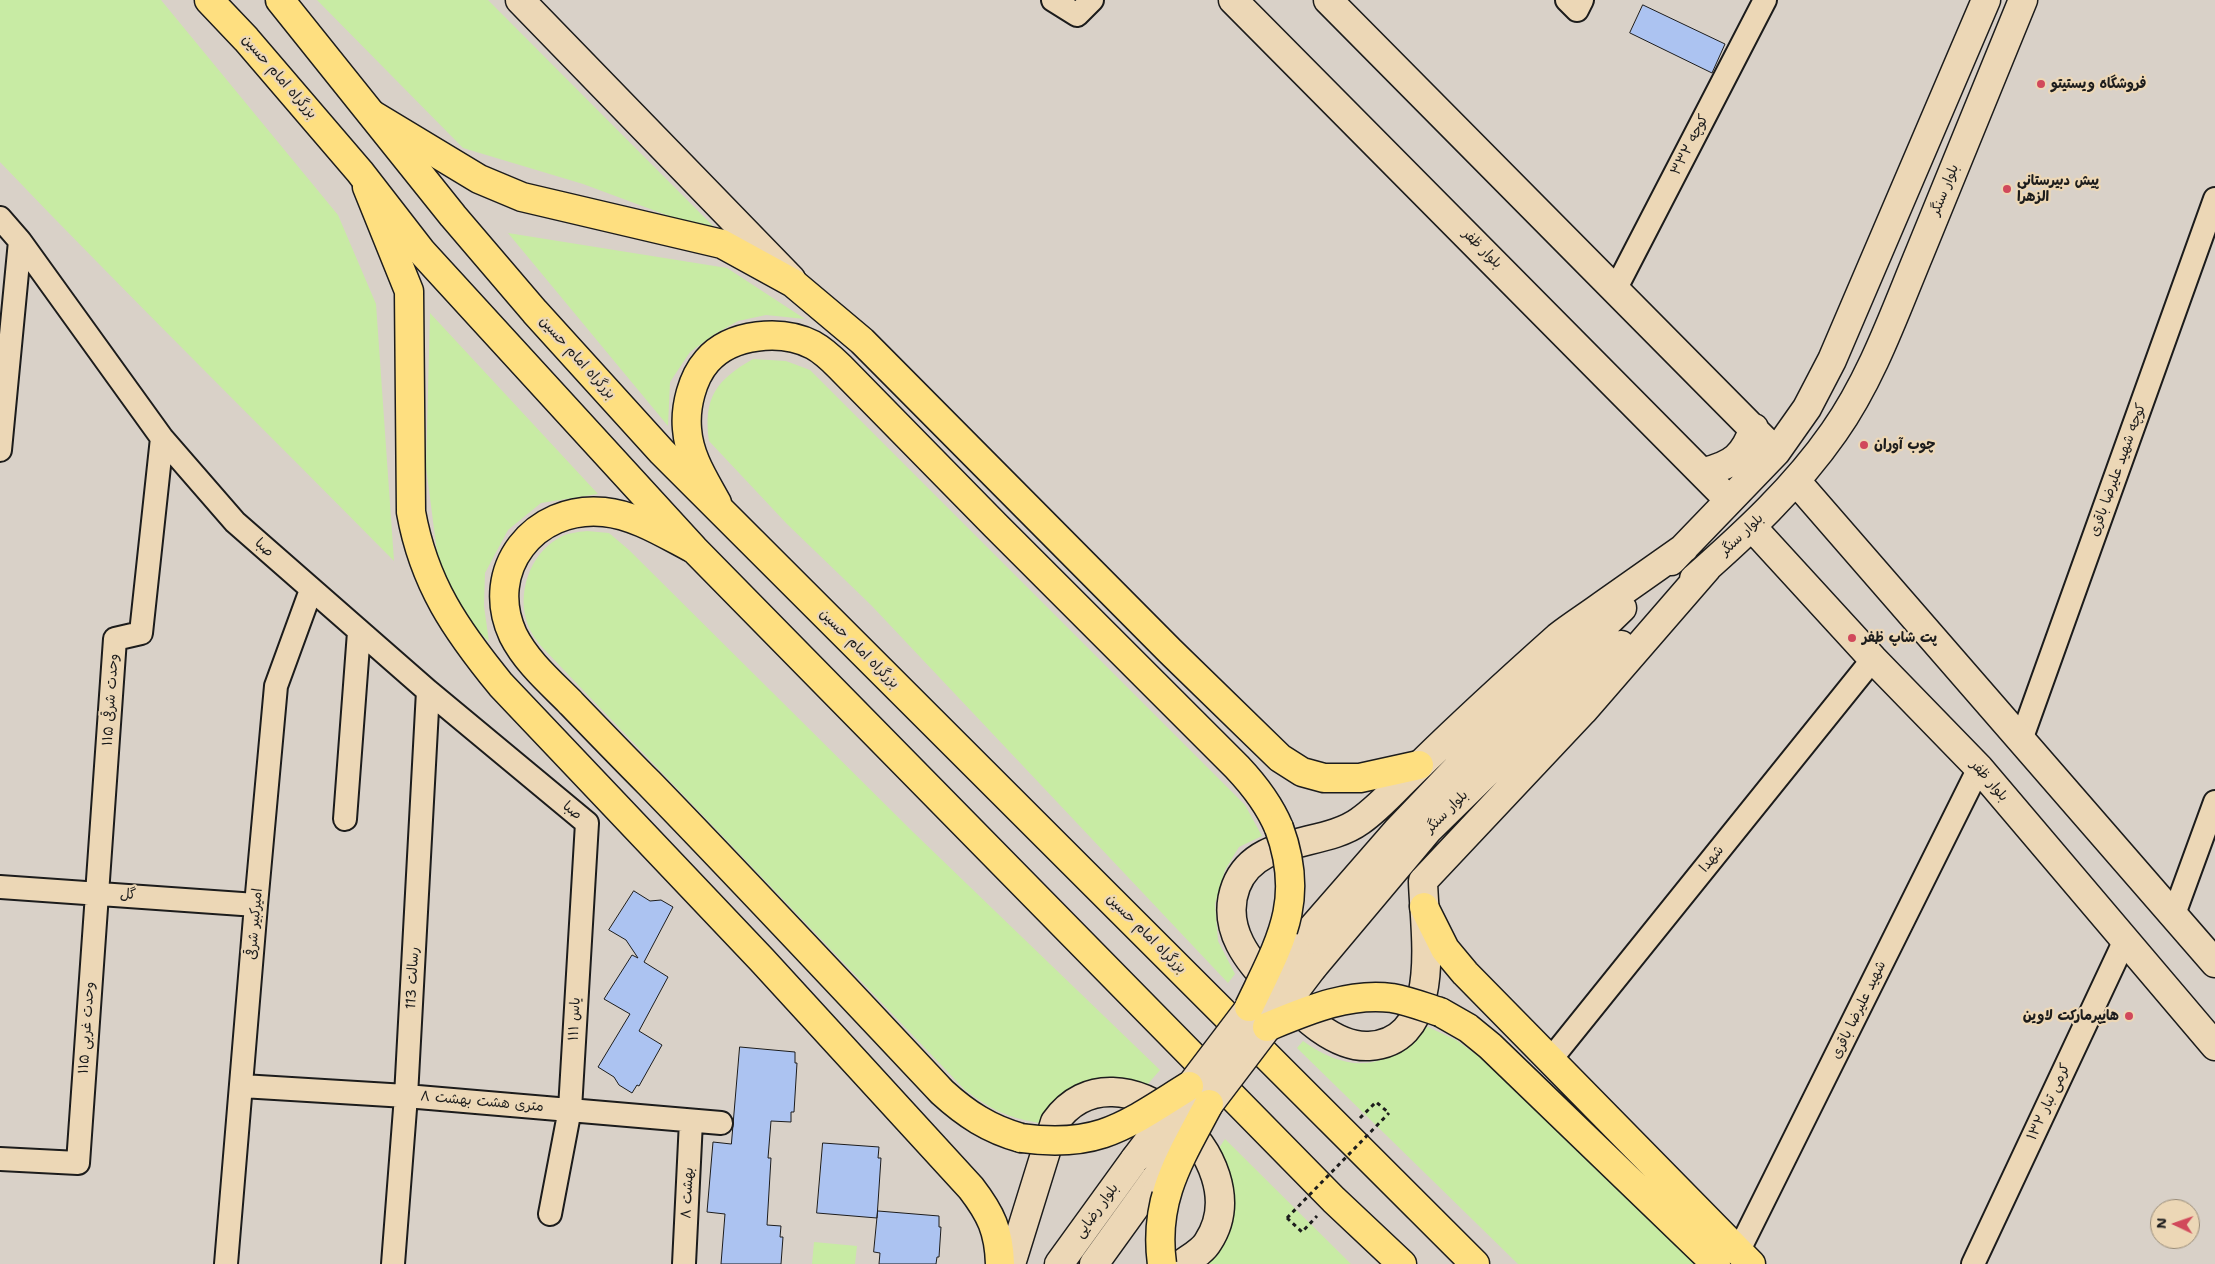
<!DOCTYPE html>
<meta charset="utf-8">
<style>
body{margin:0}
#map{position:relative;width:2215px;height:1264px;overflow:hidden;background:#d9d1c8;font-family:"Shantell Sans",sans-serif}
canvas{display:block}
.north{position:absolute;left:2150px;top:1199px;width:50px;height:50px;box-sizing:border-box;background:#ecd7b6;border:1px solid #998c78;border-radius:50%;rotate:273deg;font-size:14px;font-weight:700;line-height:20px;text-align:center;color:#1c1c1c}
.north::after{content:'';display:block;margin:auto;width:18px;height:22px;background:#d1495b;clip-path:polygon(50% 0,100% 100%,50% 72%,0 100%)}
</style>
<div id="map">
<canvas width="2215" height="1264"></canvas>
<div class="north">N</div>
</div>
<script>
const ctx = document.querySelector('canvas').getContext('2d');
ctx.lineJoin = 'round';
function fillPath(path, color) { ctx.fillStyle = color; ctx.fill(path, 'evenodd'); }
function stroke(path, color, width, dash) { ctx.strokeStyle = color; ctx.lineWidth = width; ctx.lineCap = dash ? 'butt' : 'round'; ctx.setLineDash(dash || []); ctx.stroke(path); }
function drawText(font, color, halo, rows, align = 'center') {
  ctx.font = font + ' "Shantell Sans","Playpen Sans Arabic",sans-serif'; ctx.lineWidth = 4.5; ctx.setLineDash([]); ctx.textBaseline = 'middle'; ctx.strokeStyle = halo; ctx.fillStyle = color; for (const [text, x, y, turn = 0] of rows) {
    ctx.save(); ctx.translate(x, y); ctx.rotate((+turn || 0) * Math.PI / 180); ctx.textAlign = isNaN(turn) ? turn : align; if (halo) ctx.strokeText(text, 0, 0); ctx.fillText(text, 0, 0); ctx.restore();
  }
}
fillPath(new Path2D(`
 M0,0H161L338,215L376,304L394,561C263,428 129,297 0,162Z
 M317,0H488L714,227L699,223L696,226L583,184L463,148Z
 M508,233L727,268L805,319L766,315L738,321L715,334L690,352L670,382L668,426Z
 M430,313L598,494L541,503L508,530L485,573L484,606L489,642L448,599L437,552L426,467Z
 M753,359L786,361L810,370L1245,805L1262,836L1239,847L1225,870L1215,904L1218,941L1235,974L1228,983L871,605L787,524L709,441C703,398 716,380 753,359Z
 M587,531L609,533L629,550L913,832L1160,1070L1147,1085C1118,1076 1091,1074 1065,1093C1055,1100 1047,1113 1039,1123C1006,1117 992,1110 965,1090L540,645C536,639 530,632 528,625C516,594 530,555 557,539C566,533 577,532 587,531Z
 M1426,1026L1456,1040L1481,1058L1697,1264H1518L1297,1048L1303,1041C1350,1075 1389,1070 1426,1026Z
 M1225,1139L1351,1264H1203L1217,1151Z
 M814,1242L857,1246L855,1264H812Z`), '#c8eba4');
const building = new Path2D(`
 M1643,5L1725,44L1712,73L1630,33Z
 M634,891L650,901L661,900L673,907L644,962L668,977L639,1031L662,1045L639,1086L637,1085L632,1093L619,1085L614,1077L598,1067L630,1014L604,999L632,955L638,958L626,940L609,930Z
 M740,1047L795,1052V1063H797L794,1112H791V1122L771,1121L768,1158H771L767,1225L781,1226L780,1237H783L781,1264H721L725,1214L707,1212L713,1142L731,1144Z
 M823,1143L879,1147L878,1158H881L877,1218L817,1213Z
 M878,1211L939,1216V1227H941L939,1257H937L936,1264H879L880,1253L874,1252Z`);
fillPath(building, '#acc3f1');
stroke(building, '#1c1c1c', 1);
const street = new Path2D(`
 M1053,0L1077,15L1092,0
 M1567,0L1577,10L1582,0
 M0,218L20,241L162,438L235,522L428,691L587,823L570,1109L550,1214
 M1615,290L1765,0
 M0,450L20,241
 M2021,740L2215,199
 M345,819L359,632
 M0,887L256,905
 M2173,917L2215,802
 M1551,1059L1873,659
 M242,1086L406,1096L721,1123
 M0,1159L78,1163L115,639L141,633L162,438
 M1738,1252L1979,768
 M226,1264L256,905L276,686L311,590
 M393,1264L406,1096L428,691
 M684,1264L691,1121
 M1973,1264L2125,940`);
const secondary = new Path2D(`
 M520,0L791,279
 M1233,0L1729,500
 M1328,0L1776,452
 M1704,472C1733,465 1744,456 1754,428
 M1796,481L2215,963
 M1752,527L1873,659L1979,768L2215,1046
 M1684,548C1657,567 1630,586 1603,605C1588,616 1572,626 1558,637C1512,678 1466,720 1422,763C1401,782 1383,805 1360,821C1323,848 1256,835 1236,886C1220,928 1249,963 1277,990C1300,1013 1334,1048 1369,1046C1445,1041 1424,930 1423,881L1583,711L1707,568
 M1671,561L1776,452L1807,408L1832,360L1986,0
 M1694,579C1745,534 1795,488 1834,432C1872,378 1895,312 1920,252C1954,168 1988,84 2023,0
 M1295,948L1397,831L1461,764L1622,608
 M1313,967L1428,830L1571,690L1621,645
 M1011,1264L1055,1122C1117,1034 1262,1160 1208,1242C1203,1251 1190,1258 1182,1264
 M1059,1264L1135,1159
 M1094,1264L1156,1178`);
const primary = new Path2D(`
 M373,115L479,179L522,197L722,244L793,283L862,341L1170,651L1280,758L1302,772L1324,778H1360L1419,765
 M367,187L409,291L411,512C424,584 456,630 501,685L762,960L971,1188C991,1214 999,1231 1000,1264
 M717,503C704,479 689,457 687,429C685,407 692,378 707,361C731,333 782,329 813,345C824,351 832,359 840,367L995,525L1237,767C1255,786 1269,804 1279,828
 M692,548C665,534 635,515 604,512C534,505 483,570 513,635C526,661 549,681 569,701C596,729 622,756 649,783C748,885 845,989 942,1092C966,1114 989,1129 1021,1138
 M1424,907L1445,949L1465,973L1751,1264
 M1440,1012L1468,1028L1490,1046L1716,1264`);
const highway = new Path2D(`
 M209,0L246,39L360,172L422,252L694,549L1334,1200L1402,1264
 M280,0L453,216L535,312L662,452L1475,1264`);
stroke(street, '#1c1c1c', 26);
stroke(secondary, '#1c1c1c', 31);
stroke(primary, '#1c1c1c', 31);
stroke(highway, '#1c1c1c', 31);
stroke(new Path2D(`
 M1360,1118L1376,1102L1389,1113
 M1287,1218L1302,1232L1317,1216`), '#1c1c1c', 3, [4, 4]);
stroke(street, '#ecd7b6', 22);
stroke(secondary, '#ecd7b6', 28);
stroke(primary, '#fedf80', 28);
stroke(highway, '#fedf80', 28);
const secondaryBridge = new Path2D(`
 M1135,1159L1295,948
 M1156,1178L1209,1104L1313,967`);
const primaryBridge = new Path2D(`
 M1249,1007C1280,942 1306,901 1279,828
 M1267,1027C1306,1011 1349,992 1392,998C1409,1001 1424,1007 1440,1012
 M1021,1138C1099,1149 1126,1125 1189,1086
 M1162,1264C1153,1199 1180,1159 1209,1104`);
stroke(secondaryBridge, '#1c1c1c', 31, []);
stroke(primaryBridge, '#1c1c1c', 31, []);
stroke(new Path2D(`
 M1287,1218L1389,1113`), '#1c1c1c', 3, [4, 4]);
stroke(secondaryBridge, '#ecd7b6', 28);
stroke(primaryBridge, '#fedf80', 28);
for (const [x, y, r, color] of [
 [2041,84,5,"#d1495b"],
 [2007,189,5,"#d1495b"],
 [1864,445,5,"#d1495b"],
 [1852,638,5,"#d1495b"],
 [2129,1016,5,"#d1495b"]
]) { const dot = new Path2D(); dot.arc(x, y, r, 0, 2 * Math.PI); ctx.fillStyle = color; ctx.fill(dot); stroke(dot, '#ecd7b6', 2); }
drawText('14px', '#1c1c1c', '#ecd7b6', [
 ["بزرگراه امام حسین",279,77,49],
 ["کوچه ۳۳۲",1690,145,-63],
 ["بلوار سنگر",1945,190,-68],
 ["بلوار ظفر",1482,249,45],
 ["بزرگراه امام حسین",577,358,48],
 ["کوچه شهید علیرضا باقری",2118,470,-70],
 ["بلوار سنگر",1742,535,-44],
 ["صبا",264,548,42],
 ["بزرگراه امام حسین",859,649,45],
 ["۱۱۵ وحدت شرقی",111,700,-86],
 ["بلوار ظفر",1989,781,49],
 ["صبا",572,811,40],
 ["بلوار سنگر",1447,812,-45],
 ["شهدا",1712,859,-51],
 ["گل",128,895,4],
 ["امیرکبیر شرقی",255,924,-85],
 ["بزرگراه امام حسین",1146,934,45],
 ["رسالت 113",413,978,-87],
 ["شهید علیرضا باقری",1859,1010,-64],
 ["یاس ۱۱۱",575,1019,-87],
 ["۱۱۵ وحدت غربی",87,1028,-86],
 ["۸ متری هشت بهشت",482,1102,5],
 ["کرمی تبار ۱۳۲",2049,1102,-65],
 ["۸ بهشت",688,1193,-87],
 ["بلوار رضایی",1097,1211,-54]
]);
drawText('bold 14px', '#1c1c1c', '#ecd7b6', [
 ["فروشگاه ویستیتو",2051,84],
 ["پیش دبیرستانی",2017,181],
 ["الزهرا",2017,197],
 ["چوب آوران",1874,445],
 ["پت شاپ ظفر",1862,638],
 ["هایپرمارکت لاوین",2119,1016,"right"]
], 'left');
</script>
